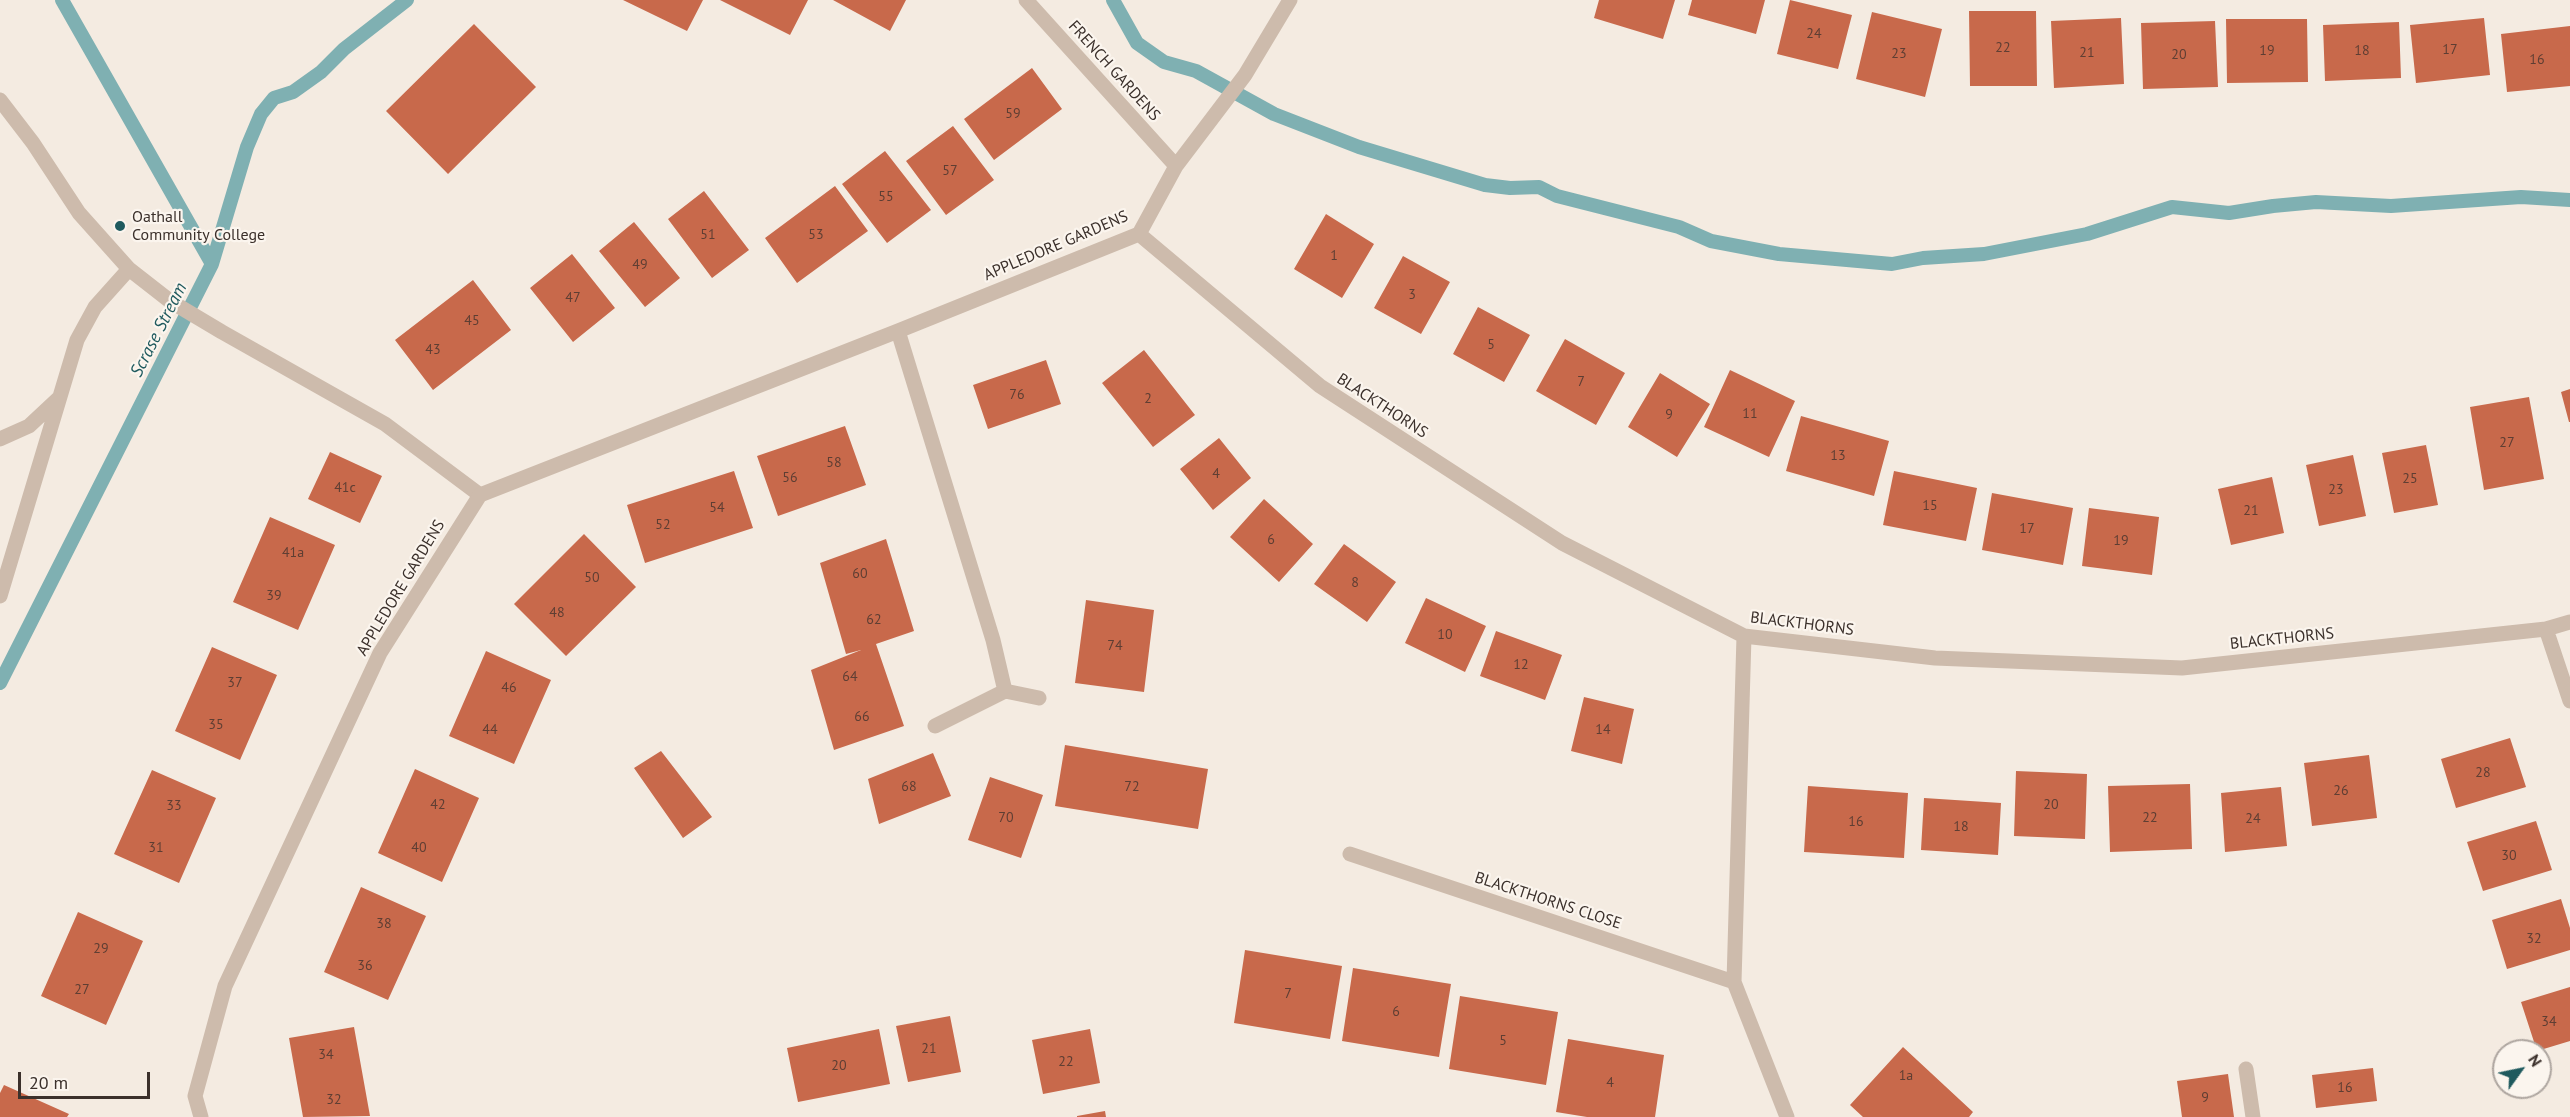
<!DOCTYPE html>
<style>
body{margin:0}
#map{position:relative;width:2570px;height:1117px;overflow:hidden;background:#f4ebe1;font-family:"PT Sans",sans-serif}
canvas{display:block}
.north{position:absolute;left:2492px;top:1039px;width:60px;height:60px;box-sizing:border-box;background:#fbf5ee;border:2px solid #aea6a0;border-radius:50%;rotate:57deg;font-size:16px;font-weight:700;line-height:24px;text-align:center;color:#3b302b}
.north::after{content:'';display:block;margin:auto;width:21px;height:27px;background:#1f5a5e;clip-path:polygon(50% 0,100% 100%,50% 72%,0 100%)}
.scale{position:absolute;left:18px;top:1072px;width:132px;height:27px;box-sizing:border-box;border:3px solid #3b302b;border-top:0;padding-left:8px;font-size:18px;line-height:21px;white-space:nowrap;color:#3b302b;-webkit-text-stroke:4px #fbf5ee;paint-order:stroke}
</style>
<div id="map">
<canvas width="2570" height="1117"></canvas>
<div class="north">N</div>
<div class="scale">20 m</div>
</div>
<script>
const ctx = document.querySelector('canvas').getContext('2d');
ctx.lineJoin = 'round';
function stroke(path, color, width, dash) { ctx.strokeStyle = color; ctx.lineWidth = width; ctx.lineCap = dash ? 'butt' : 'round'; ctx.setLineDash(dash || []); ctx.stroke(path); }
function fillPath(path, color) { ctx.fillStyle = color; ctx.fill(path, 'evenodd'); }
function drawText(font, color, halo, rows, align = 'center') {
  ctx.font = font + ' "PT Sans",sans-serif'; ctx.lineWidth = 4.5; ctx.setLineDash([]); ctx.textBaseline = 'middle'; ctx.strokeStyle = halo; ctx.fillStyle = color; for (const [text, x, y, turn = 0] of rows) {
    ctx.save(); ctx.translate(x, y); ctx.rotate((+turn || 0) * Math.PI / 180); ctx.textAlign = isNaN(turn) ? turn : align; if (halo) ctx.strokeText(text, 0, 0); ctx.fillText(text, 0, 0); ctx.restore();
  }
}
stroke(new Path2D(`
 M1113,0L1137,43L1164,62L1196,71L1274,114L1359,147L1485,185L1510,188L1539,187L1557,196L1679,227L1711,241L1779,254L1892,264L1923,258L1984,254L2087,234L2172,207L2229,213L2273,206L2316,202L2391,206L2521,197L2570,200
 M212,264L247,147L261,114L274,98L293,92L321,72L344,49L407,0
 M0,683L212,264L62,0`), '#7fb0b2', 14);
fillPath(new Path2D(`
 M623,0H703L687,31Z
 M720,0H808L790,35Z
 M833,0H906L890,31Z
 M1599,0H1675L1663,39L1594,18Z
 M1692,0H1765L1756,34L1688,15Z
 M1790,0L1852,15L1838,69L1777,54Z
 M1969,11H2036L2037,86H1970Z
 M1872,12L1942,29L1925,97L1856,79Z
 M2121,18L2124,84L2054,88L2051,21Z
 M2484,18L2490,75L2416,83L2410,25Z
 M2226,19H2307L2308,82L2227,83Z
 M2215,21L2218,87L2143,89L2141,23Z
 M2399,22L2401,78L2325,81L2323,25Z
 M474,24L536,87L448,174L386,111Z
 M2570,26V86L2507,92L2501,34Z
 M1032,68L1062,109L994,160L964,119Z
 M953,126L994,180L946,215L906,161Z
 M885,151L931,210L887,243L842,184Z
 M835,186L868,231L797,283L765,238Z
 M704,191L749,250L712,278L668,219Z
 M1326,214L1374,244L1342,298L1294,269Z
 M634,222L680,278L645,307L599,251Z
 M572,254L615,308L573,342L530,288Z
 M1403,256L1450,282L1421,334L1374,308Z
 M473,280L511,330L433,390L395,340Z
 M1478,307L1530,335L1504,382L1453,354Z
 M1565,339L1625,373L1596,425L1536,391Z
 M1144,350L1195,415L1153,447L1102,383Z
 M1046,360L1061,404L988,429L973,385Z
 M1730,370L1795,401L1769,457L1704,427Z
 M1660,373L1710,404L1677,457L1628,427Z
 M2570,389V422H2569L2561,392Z
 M2529,397L2544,479L2484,490L2470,407Z
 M1801,416L1889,441L1874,496L1786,471Z
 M845,426L866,485L778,516L757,456Z
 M1219,438L1251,478L1213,510L1180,469Z
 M2426,445L2438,505L2394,513L2382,453Z
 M330,452L382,476L360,523L308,499Z
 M2353,455L2366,516L2319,526L2306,465Z
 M734,471L753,528L645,563L627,505Z
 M1894,471L1977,488L1966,541L1883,525Z
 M2272,477L2284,533L2231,545L2218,489Z
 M1992,493L2073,508L2063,565L1982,550Z
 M1264,499L1313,544L1279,582L1230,537Z
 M2089,508L2159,517L2152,575L2082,566Z
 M270,517L335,545L298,630L233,602Z
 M584,534L636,587L566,656L514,604Z
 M886,539L914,631L876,644L904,726L834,750L811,670L861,650L846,654L820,563Z
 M1344,544L1396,582L1367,622L1314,584Z
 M1426,598L1486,626L1465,672L1405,643Z
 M1086,600L1154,610L1144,692L1075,683Z
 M1496,631L1562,655L1545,700L1480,676Z
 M212,647L277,675L240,760L175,731Z
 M486,651L551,680L514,764L449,736Z
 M1584,697L1634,709L1622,764L1571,751Z
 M2510,738L2526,787L2456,808L2441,759Z
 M1065,745L1208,769L1198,829L1055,806Z
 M661,751L712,817L683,838L634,768Z
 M933,753L951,796L879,824L868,779Z
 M2369,755L2377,818L2312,826L2304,763Z
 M415,769L479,798L442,882L378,853Z
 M152,770L216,798L179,883L114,854Z
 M2016,771L2087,774L2085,839L2014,836Z
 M990,777L1043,795L1021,858L968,840Z
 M2190,784L2192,849L2110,852L2108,786Z
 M1808,786L1908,793L1904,858L1804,852Z
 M2281,787L2287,846L2225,852L2221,793Z
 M1924,798L2001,803L1998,855L1921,850Z
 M2536,821L2552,870L2483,891L2467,842Z
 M361,887L426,916L388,1000L324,972Z
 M2561,899L2570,928V950L2507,969L2492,920Z
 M78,912L143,941L106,1025L41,996Z
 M1245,950L1342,966L1330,1039L1234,1023Z
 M1353,968L1451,984L1439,1057L1342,1041Z
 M2570,987V1041L2537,1051L2521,1002Z
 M1460,996L1558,1012L1546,1085L1449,1069Z
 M950,1016L961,1072L908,1082L896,1026Z
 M354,1027L370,1116L303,1117L289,1038Z
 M879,1029L890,1084L798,1102L787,1048Z
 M1090,1029L1100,1083L1043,1094L1032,1040Z
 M1568,1039L1664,1055L1655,1117H1587L1556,1112Z
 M1903,1047L1973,1112L1969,1117H1863L1850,1105Z
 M2373,1068L2377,1101L2316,1108L2312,1075Z
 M2228,1074L2234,1117H2182L2177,1081Z
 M4,1085L69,1114L67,1117H0V1093Z
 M1105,1111L1106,1117H1077V1116Z`), '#c8694b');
stroke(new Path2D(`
 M0,100L33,143L79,213L129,269L170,301L222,332L385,424L480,495
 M0,439L29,426L59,398
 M0,596L77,340L95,307L129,269`), '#cdbbac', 15);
stroke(new Path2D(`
 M1026,0L1176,166
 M1139,234L1320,386L1562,543L1744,636L1935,658L2182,668L2546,629L2570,622
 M898,331L993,640L1005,691L1039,698
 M2546,629L2570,701
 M1744,636L1734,982L1787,1117
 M935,726L1005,691
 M1350,854L1734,982
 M2246,1069L2253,1117
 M201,1117L195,1096L225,986L380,653L480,495L898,331L1139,234L1176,166L1245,75L1290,0`), '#cdbbac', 15);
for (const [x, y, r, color] of [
 [120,226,6,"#1f5a5e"]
]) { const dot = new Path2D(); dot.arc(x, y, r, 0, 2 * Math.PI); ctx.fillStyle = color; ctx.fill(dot); stroke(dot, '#fbf5ee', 2); }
drawText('14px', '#5e3e33', null, [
 ["24",1814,34],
 ["22",2003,48],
 ["17",2450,50],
 ["19",2267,51],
 ["18",2362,51],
 ["21",2087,53],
 ["23",1899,54],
 ["20",2179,55],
 ["16",2537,60],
 ["59",1013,114],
 ["57",950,171],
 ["55",886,197],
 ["51",708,235],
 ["53",816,235],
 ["1",1334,256],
 ["49",640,265],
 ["3",1412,295],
 ["47",573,298],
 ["45",472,321],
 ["5",1491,345],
 ["43",433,350],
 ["7",1581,382],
 ["76",1017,395],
 ["2",1148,399],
 ["11",1750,414],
 ["9",1669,415],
 ["27",2507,443],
 ["13",1838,456],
 ["58",834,463],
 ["4",1216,474],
 ["56",790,478],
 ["25",2410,479],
 ["41c",345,488],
 ["23",2336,490],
 ["15",1930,506],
 ["54",717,508],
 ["21",2251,511],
 ["52",663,525],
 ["17",2027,529],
 ["6",1271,540],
 ["19",2121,541],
 ["41a",293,553],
 ["60",860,574],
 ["50",592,578],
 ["8",1355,583],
 ["39",274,596],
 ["48",557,613],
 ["62",874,620],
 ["10",1445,635],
 ["74",1115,646],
 ["12",1521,665],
 ["64",850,677],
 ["37",235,683],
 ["46",509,688],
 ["66",862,717],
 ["35",216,725],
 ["44",490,730],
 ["14",1603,730],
 ["28",2483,773],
 ["68",909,787],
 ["72",1132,787],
 ["26",2341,791],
 ["42",438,805],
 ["20",2051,805],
 ["33",174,806],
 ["70",1006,818],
 ["22",2150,818],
 ["24",2253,819],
 ["16",1856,822],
 ["18",1961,827],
 ["31",156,848],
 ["40",419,848],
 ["30",2509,856],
 ["38",384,924],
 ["32",2534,939],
 ["29",101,949],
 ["36",365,966],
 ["27",82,990],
 ["7",1288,994],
 ["6",1396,1012],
 ["34",2549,1022],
 ["5",1503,1041],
 ["21",929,1049],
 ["34",326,1055],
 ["22",1066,1062],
 ["20",839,1066],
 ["1a",1906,1076],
 ["4",1610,1083],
 ["16",2345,1088],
 ["9",2205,1098],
 ["32",334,1100]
]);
drawText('16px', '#3b302b', '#fbf5ee', [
 ["FRENCH GARDENS",1114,71,48],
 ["APPLEDORE GARDENS",1056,246,-23],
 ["BLACKTHORNS",1382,406,33],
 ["APPLEDORE GARDENS",401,588,-59],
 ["BLACKTHORNS",1802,624,7],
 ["BLACKTHORNS",2282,639,-6],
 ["BLACKTHORNS CLOSE",1548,901,18]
]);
drawText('16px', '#3b302b', '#fbf5ee', [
 ["Oathall",132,217],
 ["Community College",132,235]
], 'left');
drawText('italic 18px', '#1f5a5e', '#fbf5ee', [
 ["Scrase Stream",159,330,-63]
]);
</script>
